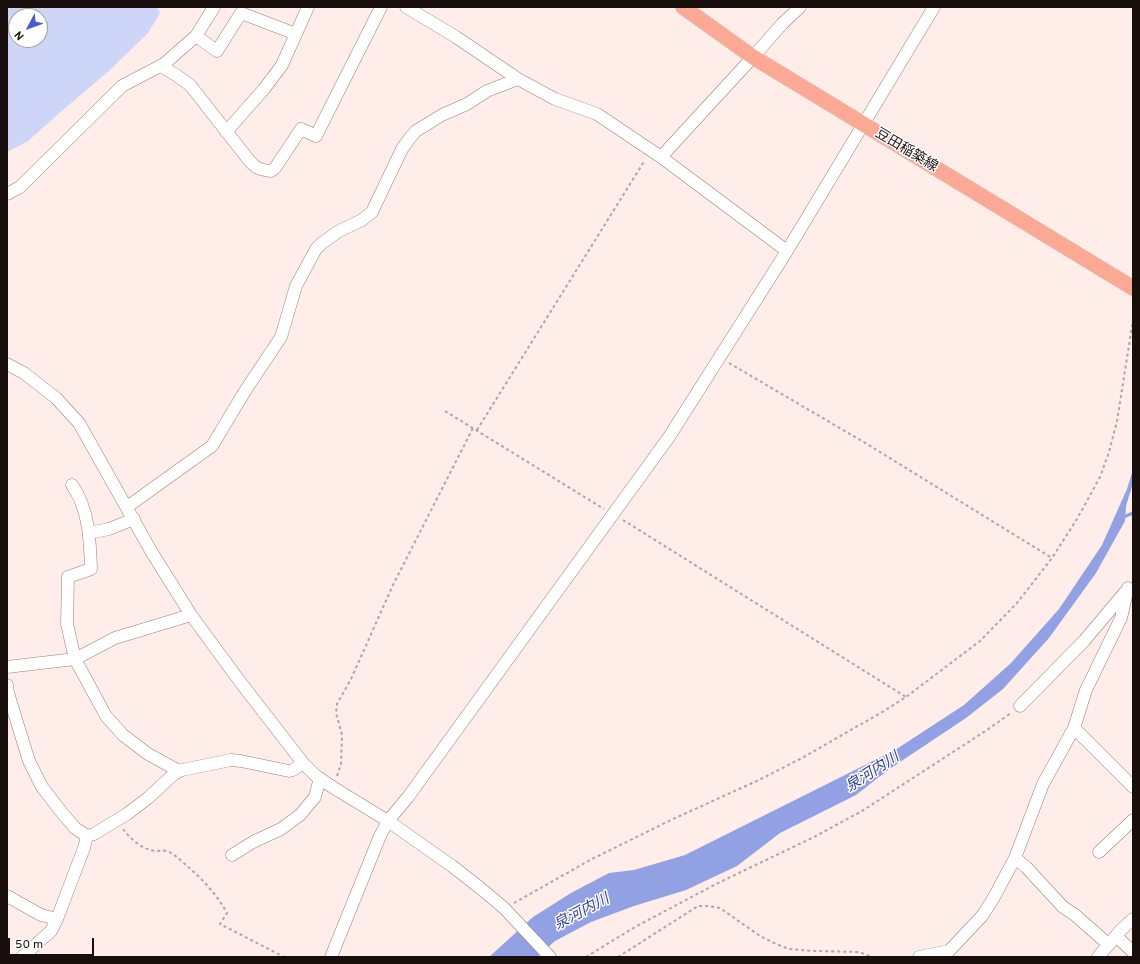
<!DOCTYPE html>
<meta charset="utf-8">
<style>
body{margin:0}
#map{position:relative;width:1140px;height:964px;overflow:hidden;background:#feede9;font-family:Overpass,sans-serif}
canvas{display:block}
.frame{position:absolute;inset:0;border:8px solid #180f0d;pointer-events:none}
.north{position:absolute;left:8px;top:8px;width:40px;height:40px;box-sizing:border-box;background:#fff;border:1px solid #a39f9e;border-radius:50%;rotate:229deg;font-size:11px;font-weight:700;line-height:16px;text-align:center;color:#180f0d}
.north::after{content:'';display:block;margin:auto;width:14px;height:18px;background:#4c5ad0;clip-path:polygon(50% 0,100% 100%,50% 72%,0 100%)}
.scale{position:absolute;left:8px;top:938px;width:86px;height:18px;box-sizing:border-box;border:2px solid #180f0d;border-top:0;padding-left:5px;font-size:12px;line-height:14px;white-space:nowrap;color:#180f0d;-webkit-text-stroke:3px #fff;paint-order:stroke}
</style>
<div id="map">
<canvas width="1140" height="964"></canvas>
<div class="frame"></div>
<div class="north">N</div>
<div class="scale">50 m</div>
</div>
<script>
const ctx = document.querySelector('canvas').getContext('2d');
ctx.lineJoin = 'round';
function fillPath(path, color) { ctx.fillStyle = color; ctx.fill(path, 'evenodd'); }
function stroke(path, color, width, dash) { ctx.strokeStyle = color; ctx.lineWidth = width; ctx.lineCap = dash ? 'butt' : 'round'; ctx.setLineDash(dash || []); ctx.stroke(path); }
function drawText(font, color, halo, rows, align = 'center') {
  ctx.font = font + ' Overpass,"Noto Sans JP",sans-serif'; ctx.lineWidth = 3; ctx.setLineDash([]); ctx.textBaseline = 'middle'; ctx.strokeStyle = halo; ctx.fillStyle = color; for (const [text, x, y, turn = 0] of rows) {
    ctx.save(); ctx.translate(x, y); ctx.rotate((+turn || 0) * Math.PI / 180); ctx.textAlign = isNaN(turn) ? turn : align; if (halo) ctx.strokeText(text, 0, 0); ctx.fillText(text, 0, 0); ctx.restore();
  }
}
fillPath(new Path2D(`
 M7,7H157L160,13L148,33L110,70L63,110L28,141L7,152ZM16,16H40V40H16Z`), '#cdd6f8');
fillPath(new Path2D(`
 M1133,470V483L1126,506L1125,521L1096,573L1049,638L1003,689L966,718L888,770L856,795L780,833L737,866L686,890L634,906L591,922L555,941L537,957H489L533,917L571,893L609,873L634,870L685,855L895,750L964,705L1011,663L1059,609L1102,545L1127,489Z`), '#91a1e4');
stroke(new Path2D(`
 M1121,518L1133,513`), '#91a1e4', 3.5);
const minor = new Path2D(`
 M406,7L456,37L518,79L555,99L597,114L661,157L787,251
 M196,36L217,51L241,13L296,34
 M161,66L176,75L190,85L248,159C255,168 260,170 271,171L275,168L301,129L316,136L381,7
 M226,132L264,89L282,65L308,7
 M661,157L753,57L782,24L800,7
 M7,194L20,187L122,86L164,64L196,36L214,7
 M7,364L24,373L56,398L79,423L151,551L191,615L241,683L303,763L316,776L334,788L388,821L452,866L479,887L504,908L550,957
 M72,485C89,509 90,540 91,569L68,577L67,624L75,659L106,716L123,735L148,754L179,771
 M127,507L212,446L245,391L281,337L296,286L316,249L322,243L339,231L362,220L372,212L402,149L409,139L416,131L442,115L467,104L487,91L518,79
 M89,533L109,529L134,519
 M1128,588L1121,618L1086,690L1074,728L1133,787
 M7,667L75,659L115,638L191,615
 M7,685L8,693L29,761L42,787L63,814L75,828L87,836L94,834L127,814L148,798L174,774L182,770L231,760L241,761L289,771L293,770L303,763
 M1020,706L1084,641L1126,591
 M1099,852L1133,820
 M232,855L253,842L281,829L300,815L315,797L320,778
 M1015,858L1043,784L1074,728
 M7,896L41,915L57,919
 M1116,936L1133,952
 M22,957L51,931L57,919L84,848L87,836
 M331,957L380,836L388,821L408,797L669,437L787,251L934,7
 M919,957L949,951L982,916L993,899L1015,858L1026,867L1063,907L1075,915L1108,944
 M1098,957L1121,930L1133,919`);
const major = new Path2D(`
 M683,7L753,57L1133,288`);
stroke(minor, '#987f79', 13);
stroke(major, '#d1cfcf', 16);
stroke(new Path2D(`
 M729,363L867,444L1052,558
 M445,411L604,509
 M477,430L645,160
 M623,520L906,697
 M337,776L341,764L342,735L336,713L337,704L351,679L393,585L473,428
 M123,829C131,839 141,849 155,851C159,851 163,850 167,851C174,854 179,859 185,864C201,878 216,893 227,913L220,924L284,957
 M514,903L592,859L673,819L759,780L802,758L884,711L906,697L980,641L1017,603L1052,558L1077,519L1100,477L1109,452L1117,421L1133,320
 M586,957L635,927L716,884L814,837L862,811L987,730L1011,713
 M618,957L698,906H708L720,908L760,936L776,944L789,949L815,951L859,952L872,957`), '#b2a4a1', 2, [3, 3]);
stroke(minor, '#fff', 12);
stroke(major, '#fba994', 15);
drawText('14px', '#180f0d', '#fff', [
 ["豆田稲築線",906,151,31]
]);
drawText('italic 15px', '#364190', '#fff', [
 ["泉河内川",873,773,-33],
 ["泉河内川",582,913,-28]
]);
</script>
